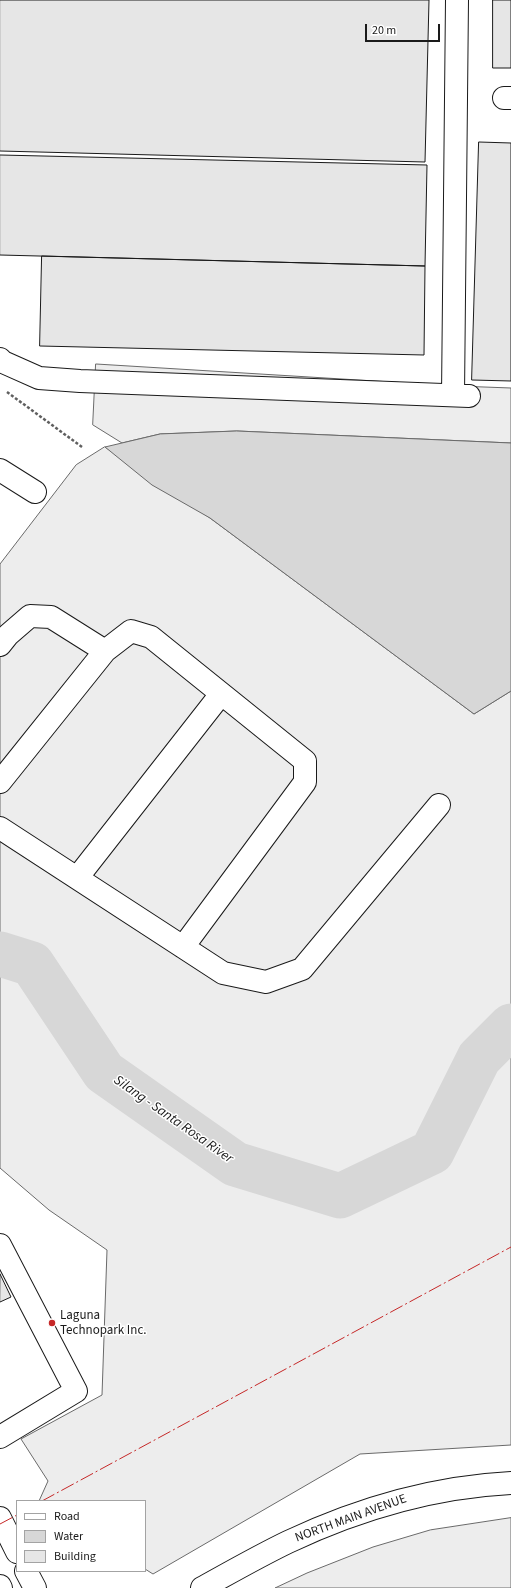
<!DOCTYPE html>
<style>
body{margin:0}
#map{position:relative;width:511px;height:1588px;overflow:hidden;background:#fff;font-family:"Source Sans 3",sans-serif}
canvas{display:block}
.legend{position:absolute;left:16px;top:1500px;width:130px;height:72px;box-sizing:border-box;background:#fff;border:1px solid #a3a3a3;margin:0;padding:5px 7px;list-style:none;font-size:12px;color:#1a1a1a}
.legend li{display:flex;align-items:center;gap:8px;height:20px}
.legend b{width:20px;border:1px solid #a3a3a3}
.scale{position:absolute;left:365px;top:24px;width:75px;height:18px;box-sizing:border-box;border:2px solid #1a1a1a;border-top:0;padding-left:5px;font-size:12px;line-height:14px;white-space:nowrap;color:#1a1a1a;-webkit-text-stroke:3px #fff;paint-order:stroke}
</style>
<div id="map">
<canvas width="511" height="1588"></canvas>
<ul class="legend">
<li><b style="height:5px;background:#fff"></b>Road</li>
<li><b style="height:11px;background:#d7d7d7"></b>Water</li>
<li><b style="height:11px;background:#e6e6e6"></b>Building</li>
</ul>
<div class="scale">20 m</div>
</div>
<script>
const ctx = document.querySelector('canvas').getContext('2d');
ctx.lineJoin = 'round';
function fillPath(path, color) { ctx.fillStyle = color; ctx.fill(path, 'evenodd'); }
function stroke(path, color, width, dash) { ctx.strokeStyle = color; ctx.lineWidth = width; ctx.lineCap = dash ? 'butt' : 'round'; ctx.setLineDash(dash || []); ctx.stroke(path); }
function drawText(font, color, halo, rows, align = 'center') {
  ctx.font = font + ' "Source Sans 3",sans-serif'; ctx.lineWidth = 3; ctx.setLineDash([]); ctx.textBaseline = 'middle'; ctx.strokeStyle = halo; ctx.fillStyle = color; for (const [text, x, y, turn = 0] of rows) {
    ctx.save(); ctx.translate(x, y); ctx.rotate((+turn || 0) * Math.PI / 180); ctx.textAlign = isNaN(turn) ? turn : align; if (halo) ctx.strokeText(text, 0, 0); ctx.fillText(text, 0, 0); ctx.restore();
  }
}
const built = new Path2D(`
 M96,364L457,386L511,388V443L237,431L160,434L122,443L93,425Z
 M105,447L210,518L474,714L511,691V1445L360,1454L153,1574L145,1569V1501H39L48,1481L21,1439L102,1395L107,1250L49,1210L0,1168V564L76,465Z
 M511,1518V1588H275L307,1573L373,1547L430,1530Z`);
fillPath(built, '#ededed');
stroke(built, '#6a6a6a', 1);
const water = new Path2D(`
 M237,431L511,443V691L474,714L210,518L152,485L105,447L160,434Z`);
fillPath(water, '#d7d7d7');
stroke(water, '#6a6a6a', 1);
stroke(new Path2D(`
 M0,954L32,964L104,1072L235,1164L340,1196L432,1152L479,1058L511,1026`), '#d7d7d7', 45);
const building = new Path2D(`
 M0,0H429L425,162L0,151Z
 M493,0H511V68H493Z
 M479,142L511,143V381L472,380Z
 M0,155L427,165L425,266L0,255Z
 M42,256L425,266L424,355L40,346Z
 M0,1274L11,1297L0,1302Z`);
fillPath(building, '#e6e6e6');
stroke(building, '#1a1a1a', 1);
const minor = new Path2D(`
 M504,98H511
 M0,359L3,362L39,378L80,381L469,396
 M453,395L457,0
 M0,470L35,492
 M0,645L8,635L30,616L51,617L105,651
 M0,782L105,651L131,631L151,637L305,761V782L183,947
 M0,828L223,973L266,982L302,969L439,805
 M77,878L221,694
 M0,1245L76,1391L0,1437
 M0,1518L17,1552
 M26,1571L35,1588
 M0,1586L1,1588
 M202,1588C231,1572 259,1556 288,1542C358,1509 433,1487 511,1483`);
stroke(minor, '#1a1a1a', 24);
stroke(new Path2D(`
 M7,392L82,447`), '#5f5f5f', 2.5, [3, 2]);
stroke(minor, '#fff', 22);
stroke(new Path2D(`
 M42,1501L511,1247
 M0,1524L17,1515`), '#c62828', 1, [14, 3, 2, 3]);
for (const [x, y, r, color] of [
 [52,1323,4,"#c62828"]
]) { const dot = new Path2D(); dot.arc(x, y, r, 0, 2 * Math.PI); ctx.fillStyle = color; ctx.fill(dot); stroke(dot, '#fff', 1.5); }
drawText('13px', '#1a1a1a', '#fff', [
 ["Laguna",60,1316],
 ["Technopark Inc.",60,1331]
], 'left');
drawText('13px', '#1a1a1a', '#fff', [
 ["NORTH MAIN AVENUE",351,1519,-20]
]);
drawText('italic 14px', '#1a1a1a', '#fff', [
 ["Silang - Santa Rosa River",173,1120,35]
]);
</script>
